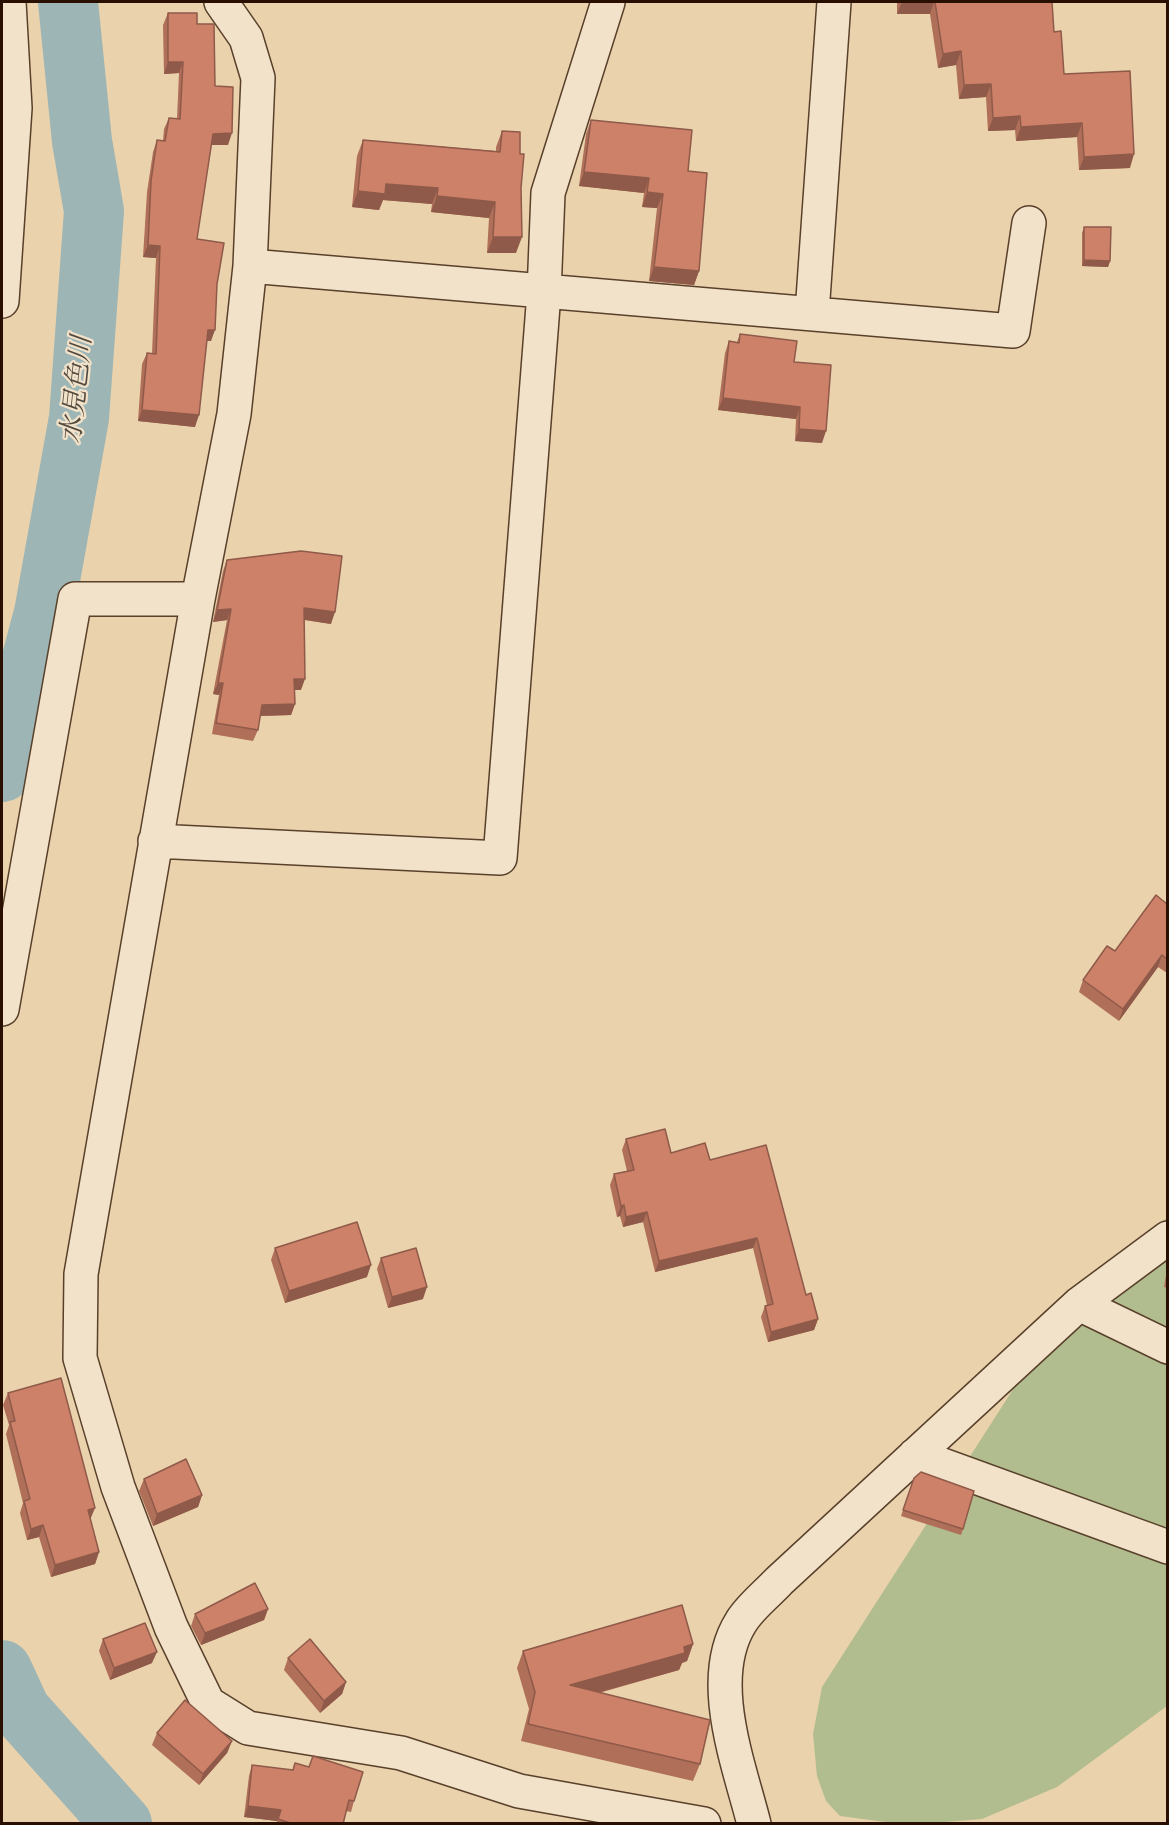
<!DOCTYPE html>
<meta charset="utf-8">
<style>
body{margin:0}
#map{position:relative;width:1169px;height:1825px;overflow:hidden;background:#ead2ac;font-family:"IM FELL Double Pica",serif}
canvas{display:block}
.frame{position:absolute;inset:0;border:3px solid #290f00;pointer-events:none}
</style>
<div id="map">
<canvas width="1169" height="1825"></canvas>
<div class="frame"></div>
</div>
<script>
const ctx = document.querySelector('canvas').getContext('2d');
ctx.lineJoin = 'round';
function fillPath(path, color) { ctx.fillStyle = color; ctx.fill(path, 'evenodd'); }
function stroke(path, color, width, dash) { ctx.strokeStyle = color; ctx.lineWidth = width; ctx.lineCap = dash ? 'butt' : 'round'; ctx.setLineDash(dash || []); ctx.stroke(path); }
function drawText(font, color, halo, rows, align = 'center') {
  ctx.font = font + ' "IM FELL Double Pica","Noto Serif JP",serif'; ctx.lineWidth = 4.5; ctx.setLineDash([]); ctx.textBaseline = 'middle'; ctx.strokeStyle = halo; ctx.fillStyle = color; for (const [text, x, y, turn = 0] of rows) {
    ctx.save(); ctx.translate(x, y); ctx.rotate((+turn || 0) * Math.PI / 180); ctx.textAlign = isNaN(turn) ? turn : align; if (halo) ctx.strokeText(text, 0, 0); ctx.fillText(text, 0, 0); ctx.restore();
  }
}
fillPath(new Path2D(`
 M1167,1218V1706L1057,1787L982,1819L933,1823H893L840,1816L826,1801L817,1776L813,1734L822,1687L1071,1299Z`), '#b1bd8e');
stroke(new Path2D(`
 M2,772L44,613L79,418L94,211L82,141L68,2
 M2,1670L21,1711L122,1824`), '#9db5b5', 60);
const minor = new Path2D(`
 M221,2L246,38L258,78L250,266L234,414L198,599L81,1274L80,1358L118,1487L171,1627L208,1703L248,1728L401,1753L519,1791L704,1824
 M250,266L1013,331L1029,223
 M2,301L15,108L9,2
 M812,313L834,2
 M155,841L500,858L544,293L548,193L608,2
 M2,1009L75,599H198
 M1079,1304L1168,1347
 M915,1455L1168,1547
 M754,1824C739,1764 705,1679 741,1622C750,1607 767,1594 779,1581L1079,1304L1168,1238`);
stroke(minor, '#59402b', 36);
stroke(minor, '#f1e2c9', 33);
fillPath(new Path2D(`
 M897,2H1052L1054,32L1064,74L1130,168L1079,170L1077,137L1016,141L1015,130L988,131L986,97L959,99L956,65L938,68L930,14H897Z
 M168,13L197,24L215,86L228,145H211L197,239L217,284L211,341H206L195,427L138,421L142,364L147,353H152L156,258L143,257L147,192L153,152L157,140L163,141L164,129L169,118L177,119L179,73L164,74L163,25Z
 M591,120L688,171L699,271L694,285L649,281L657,208L642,207L644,193L579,186L586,134Z
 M502,131L516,253H487L489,218L431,212L432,204L383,200L379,210L352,207L357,156L363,140L496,151V147Z
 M1084,227L1110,261L1108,267L1082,266V233Z
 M740,334L794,362L822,443L795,441L796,419L718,410L725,353L729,341L737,342Z
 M227,560L331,624L304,620L301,690H294L295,704L291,715L260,716L258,730L253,741L212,734L219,695L213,694L227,620L213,622L223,571Z
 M1167,904V973L1158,967L1119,1021L1079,992L1083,980Z
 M626,1139L671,1153L710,1160L806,1295L818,1319L814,1330L768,1342L761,1317L765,1306L767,1305L753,1248L655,1272L643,1222L623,1227L620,1216L617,1217L610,1185L614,1174L627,1171L622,1150Z
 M275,1248L367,1277L285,1303L271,1260Z
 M381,1258L423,1299L388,1308L377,1269Z
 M1167,1269V1288L1164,1287Z
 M8,1393L90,1520L99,1552L95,1564L51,1577L39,1537L27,1540L20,1513L23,1503L6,1434L9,1425L3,1405Z
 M914,1478L963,1529L961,1535L901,1516Z
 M144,1479L202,1495L198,1507L153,1526L139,1491Z
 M268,1609L264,1620L201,1645L191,1626L195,1614Z
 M103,1639L152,1663L110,1680L99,1651Z
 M693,1644L687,1661L682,1663L679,1670L599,1693L700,1764L693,1781L521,1741L529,1709L517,1668L523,1651Z
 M288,1658L346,1682L342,1694L320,1713L284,1670Z
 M157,1733L232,1741L227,1753L199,1785L152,1745Z
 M313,1756L354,1801L351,1812L346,1811L343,1824H276L277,1821L244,1817L249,1776L252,1765L292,1770L309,1767Z`), '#af6f59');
fillPath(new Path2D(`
 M902,2H934L930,14H897Z
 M961,51L956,65L938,68L943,54Z
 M168,62H183L179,73L164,74Z
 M991,84L986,97L959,99L964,85Z
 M1020,116L1015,130L988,131L993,118Z
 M1082,123L1077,137L1016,141L1021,127Z
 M232,133L228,145H209L213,134Z
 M1134,154L1130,168L1079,170L1084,157Z
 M584,172L649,178L644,193L579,186Z
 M386,184L438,188L432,204L383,200L379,210L352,207L358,191Z
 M647,192L663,194L657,208L642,207Z
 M437,196L495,202L489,218L431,212Z
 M493,237H522L516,253H487Z
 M148,245L160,246L156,258L143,257Z
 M1084,260L1110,261L1108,267L1082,266Z
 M654,267L699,271L694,285L649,281Z
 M208,330H215L211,341H203Z
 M723,398L800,407L796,419L718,410Z
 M142,410L199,415L195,427L138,421Z
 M799,429L826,431L822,443L795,441Z
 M304,608L335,612L331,624L300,619Z
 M231,609L227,620L213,622L217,610Z
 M294,679H305L301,690H290Z
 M218,683H223L219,695L213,694Z
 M295,704L291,715L258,716L262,705Z
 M1162,955L1158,967L1119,1021L1123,1009Z
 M624,1205L620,1216L617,1217L621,1206Z
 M647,1212L643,1222L623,1227L626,1217Z
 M757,1238L753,1248L655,1272L659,1261Z
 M371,1265L367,1277L285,1303L289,1291Z
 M427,1287L423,1299L388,1308L392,1297Z
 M818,1319L814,1330L768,1342L771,1332Z
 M202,1495L198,1507L153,1526L157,1514Z
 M95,1508L90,1520L88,1510Z
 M43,1525L39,1537L27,1540L31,1529Z
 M99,1552L95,1564L51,1577L55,1565Z
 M268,1609L264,1620L201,1645L205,1633Z
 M693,1644L687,1661L682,1663L679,1670L564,1702L570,1685Z
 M157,1652L152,1663L110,1680L114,1668Z
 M346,1682L342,1694L320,1713L324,1701Z
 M232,1741L227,1753L199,1785L203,1774Z
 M248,1806L281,1810L277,1821L244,1817Z`), '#8f5a49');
const building = new Path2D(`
 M935,2H1052L1054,32L1061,31L1064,74L1130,71L1134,154L1084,157L1082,123L1021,127L1020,116L993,118L991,84L964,85L961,51L943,54Z
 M168,13H197V24H214L215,86L233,87L232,133L213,134L197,239L224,243L217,284L215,330H208L199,415L142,410L147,353L156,354L160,246L148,245L151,181L157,140L165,141L169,118L180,119L183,62H168Z
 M591,120L692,130L688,171L707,173L699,271L654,267L663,194L647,192L649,178L584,172Z
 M502,131L520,132V154H524L521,188L522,237H493L495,202L437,196L438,188L386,184L385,194L358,191L363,140L500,152Z
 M1084,227H1111L1110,261L1084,260Z
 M740,334L797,341L794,362L831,365L826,431L799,429L800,407L723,398L729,341L739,343Z
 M301,551L342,556L335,612L304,608L305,679H294L295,704L262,705L258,730L216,723L223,683H218L231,609L217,610L227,560Z
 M1156,895L1167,904V959L1162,955L1123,1009L1083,980L1107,946L1115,951Z
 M665,1129L671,1153L705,1143L710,1160L766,1145L806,1295L811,1293L818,1319L771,1332L765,1306L773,1304L757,1238L659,1261L647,1212L626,1217L624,1205L621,1206L614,1174L634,1170L626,1139Z
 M357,1222L371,1265L289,1291L275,1248Z
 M416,1248L427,1287L392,1297L381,1258Z
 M61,1378L95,1508L88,1510L99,1552L55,1565L43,1525L31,1529L24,1501L30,1499L10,1422L15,1421L8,1393Z
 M186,1459L202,1495L157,1514L144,1479Z
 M921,1472L974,1491L963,1529L903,1510L914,1478Z
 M255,1583L268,1609L205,1633L195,1614Z
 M682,1605L693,1644L684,1647L685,1653L570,1685L710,1720L700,1764L528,1724L535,1692L523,1651Z
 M145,1623L157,1652L114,1668L103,1639Z
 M310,1639L346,1682L324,1701L288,1658Z
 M185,1700L232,1741L203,1774L157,1733Z
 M313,1756L363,1772L354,1801L349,1800L343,1824H293L278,1819L281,1810L248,1806L252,1765L293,1770L295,1763L309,1767Z`);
fillPath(building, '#cc8168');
stroke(building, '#8f5a49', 1.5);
drawText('italic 27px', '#52493f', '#f1e2c9', [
 ["水見色川",79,390,-84]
]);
</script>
